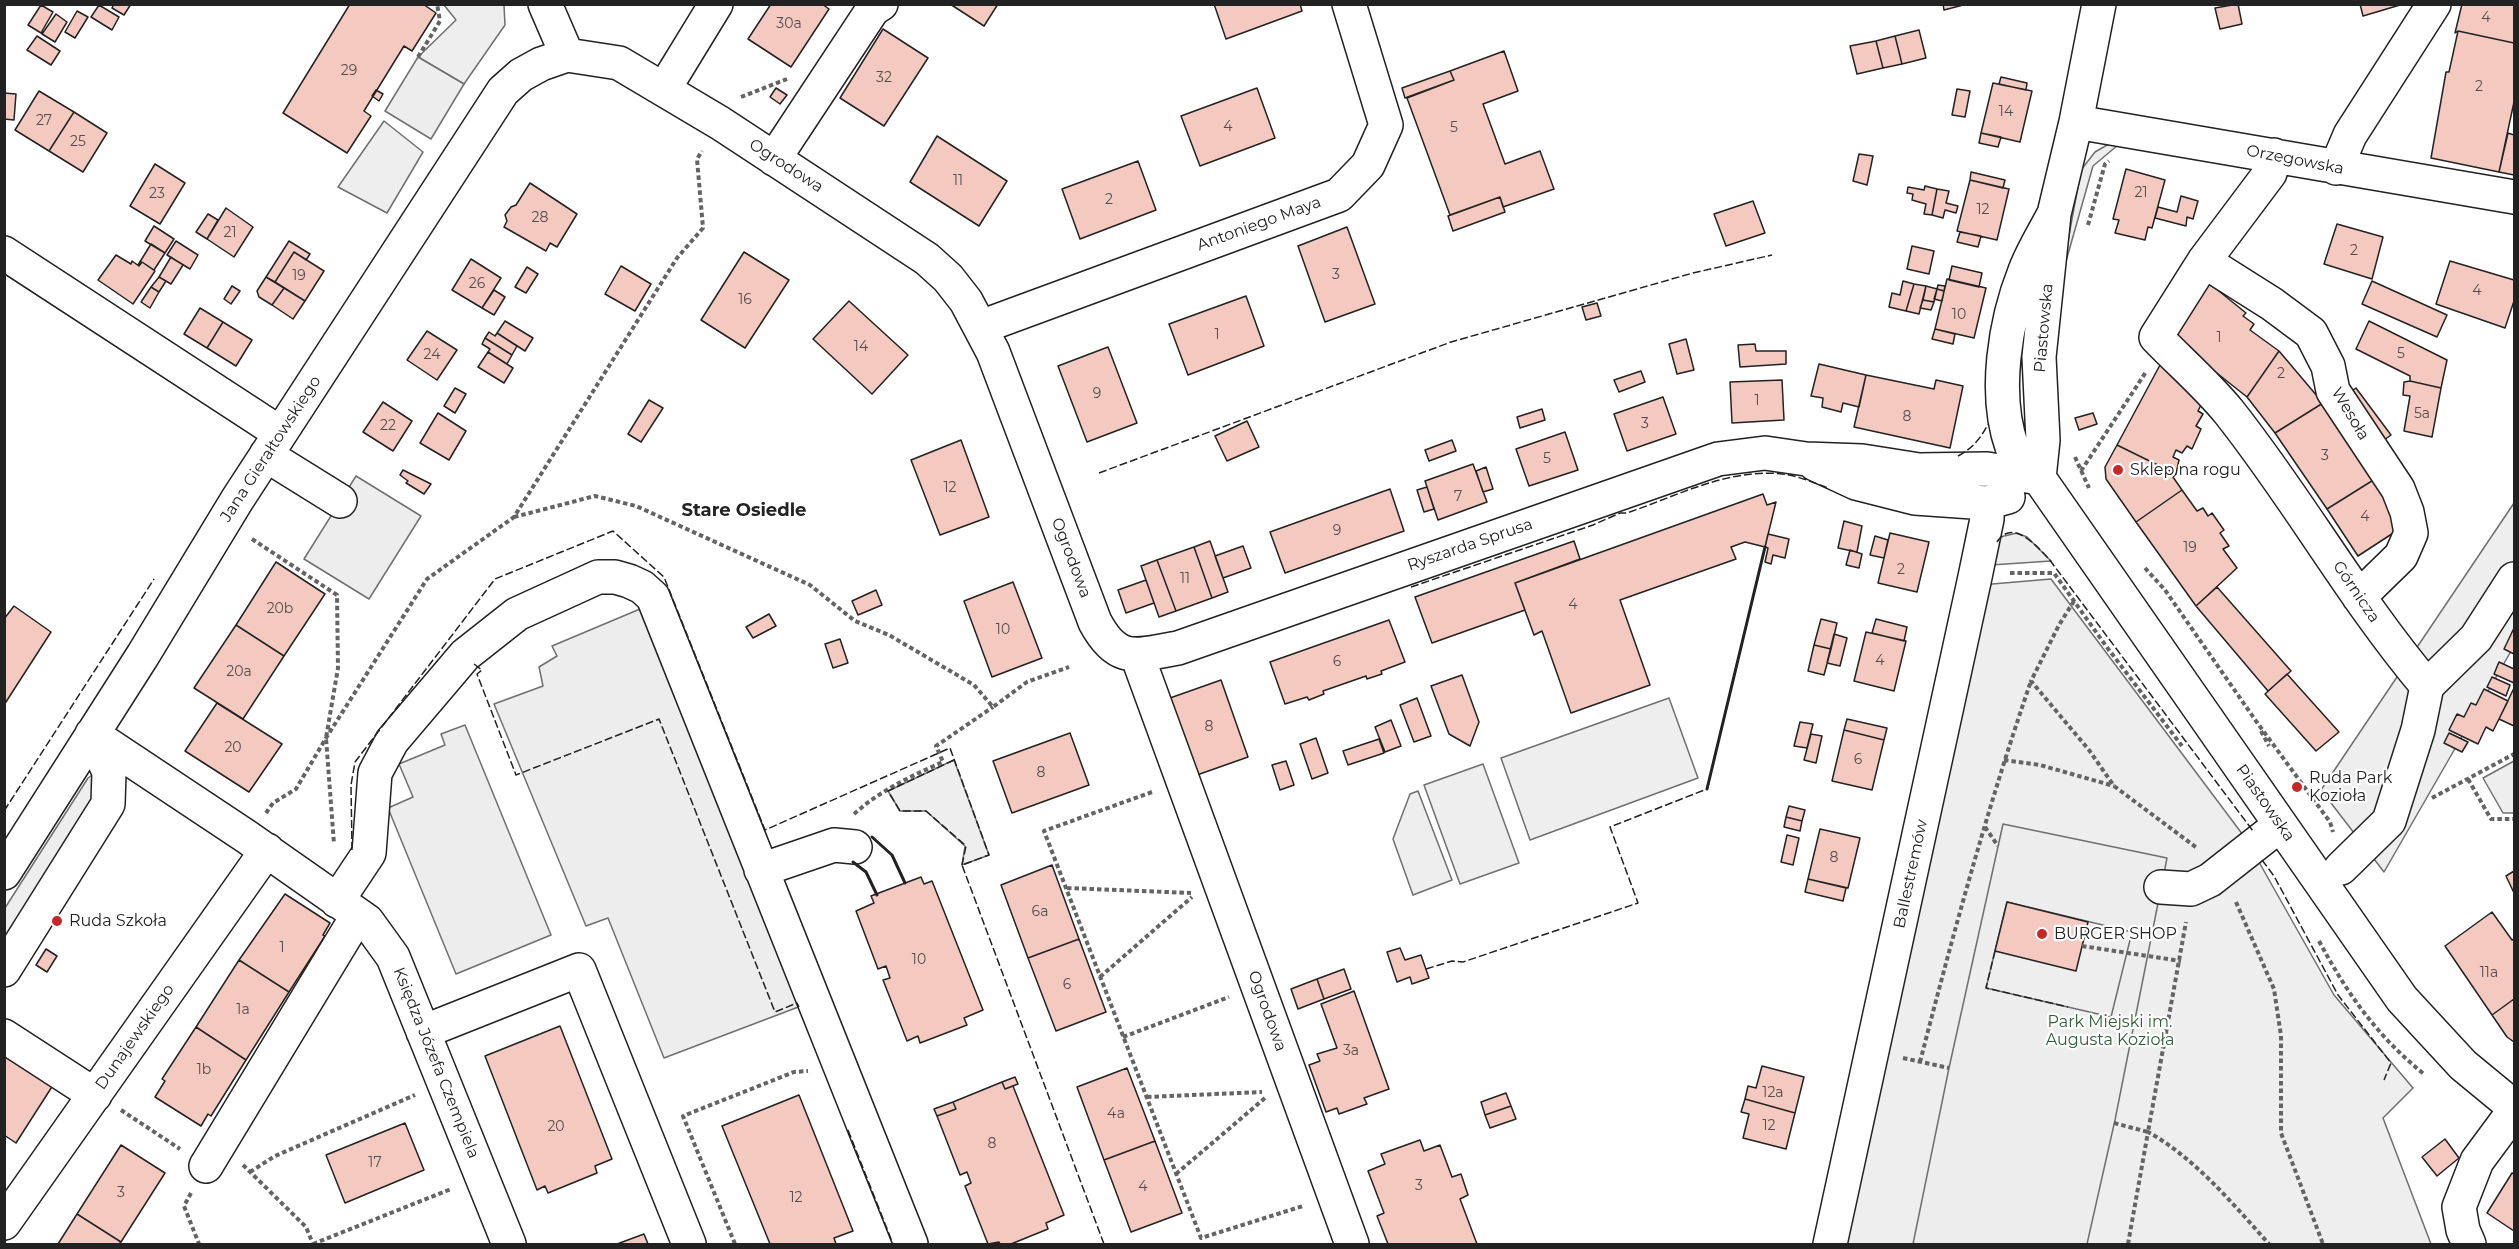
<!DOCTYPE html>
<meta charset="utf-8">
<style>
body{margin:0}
#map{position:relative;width:2519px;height:1249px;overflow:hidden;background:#fff;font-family:Montserrat,sans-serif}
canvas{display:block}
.frame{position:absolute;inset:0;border:6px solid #222;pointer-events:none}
</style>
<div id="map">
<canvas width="2519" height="1249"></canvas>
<div class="frame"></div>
</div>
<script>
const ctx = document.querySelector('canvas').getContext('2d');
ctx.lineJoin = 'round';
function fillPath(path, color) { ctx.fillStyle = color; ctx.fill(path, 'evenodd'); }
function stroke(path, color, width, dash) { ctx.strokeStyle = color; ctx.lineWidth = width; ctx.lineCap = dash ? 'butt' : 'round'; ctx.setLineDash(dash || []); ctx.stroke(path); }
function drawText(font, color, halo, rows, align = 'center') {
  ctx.font = font + ' Montserrat,sans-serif'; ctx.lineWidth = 4.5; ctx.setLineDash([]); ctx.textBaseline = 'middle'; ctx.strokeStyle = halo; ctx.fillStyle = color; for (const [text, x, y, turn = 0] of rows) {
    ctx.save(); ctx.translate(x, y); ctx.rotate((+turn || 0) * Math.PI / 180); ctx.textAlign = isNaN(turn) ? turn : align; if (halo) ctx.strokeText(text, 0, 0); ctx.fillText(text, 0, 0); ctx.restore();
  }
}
const green = new Path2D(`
 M444,5H504L505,25L464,84L418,57L456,20Z
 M384,121L423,152L387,213L338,187Z
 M2107,145H2118L2093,166L2061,279L2081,170L2095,152Z
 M2514,503V646L2384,872L2321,790Z
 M2017,533L2027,537L2051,561L1991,565L2000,537Z
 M2051,579L2246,839L2334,995L2413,1088L2383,1118L2431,1244H1841L1987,587L1992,584Z
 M1669,698L1698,778L1530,840L1501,758Z
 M954,760L989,855L962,865L965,846L926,811H900L888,791Z
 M2514,761V813H2503L2483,778Z
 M1483,764L1519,863L1460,884L1424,785Z
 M95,773L92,805L5,940V908L88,778Z
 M1418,791L1452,880L1413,895L1393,839L1410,794Z`);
fillPath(green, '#eee');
stroke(green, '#6f6f6f', 1.5);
const parking = new Path2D(`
 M418,57L464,84L431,139L385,111Z
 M356,476L421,516L369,599L304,559Z
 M640,609L801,1006L664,1058L608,918L586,926L494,704L543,686L539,667L557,656L552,646Z
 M465,725L551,935L456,974L388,808L413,797L399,764L445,745L441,734Z
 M2003,824L2167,858L2115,1120L2087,1244H1913L1949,1068ZM2007,902L2132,932L2111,1017L1986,988Z`);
fillPath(parking, '#ededed');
stroke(parking, '#6f6f6f', 1.5);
const building = new Path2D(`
 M114,4H131L124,15L112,8Z
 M350,4H423L436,13L412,51L404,46L364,111L371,116L347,153L283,113Z
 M771,4H822L829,9L791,67L748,39Z
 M950,4H998L984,26Z
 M1214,4H1300L1302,11L1226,39Z
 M1943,4H1967L1944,10Z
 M2238,4L2242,24L2220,29L2215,8Z
 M2360,4H2400V5L2363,16Z
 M2462,4H2514V43L2458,31L2455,33Z
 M41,5L53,12L41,33L28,25Z
 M99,5L119,17L112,30L91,17Z
 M77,11L88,17L75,38L65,32Z
 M56,14L67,22L55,42L42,34Z
 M883,29L928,58L884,126L840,98Z
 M1919,30L1926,58L1902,64L1895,36Z
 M2458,31L2514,43V102L2499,172L2431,158L2446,72H2449Z
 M37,36L60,51L51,65L27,50Z
 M1895,36L1902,64L1883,68L1876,41Z
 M1876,41L1883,68L1857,74L1850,46Z
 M1504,51L1518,91L1483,104L1505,164L1540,151L1554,189L1503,207L1500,197L1450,215L1407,98L1454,80L1450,71Z
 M1450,71L1454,80L1405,98L1402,88Z
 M2001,77L2027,83L2026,90L1999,84Z
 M1993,83L2032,91L2020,142L1981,133Z
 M776,88L787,95L780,104L770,97Z
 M1257,88L1275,138L1200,166L1181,116Z
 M1957,89L1970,91L1965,117L1952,115Z
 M376,90L383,94L379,101L372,96Z
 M39,91L74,112L49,151L15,130Z
 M4,93L16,94L14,120L4,119Z
 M74,112L107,133L83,172L49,151Z
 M1981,133L2001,137L1998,147L1979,143Z
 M2508,133L2514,135V175L2499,172Z
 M937,136L1007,181L979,226L910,182Z
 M1859,154L1873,156L1867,185L1853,181Z
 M1138,161L1156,210L1080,239L1062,189Z
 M155,164L185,183L160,224L130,206Z
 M2126,169L2165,180L2152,228L2148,227L2145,240L2115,233L2119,220L2113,219Z
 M1971,172L2005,180L2003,188L1970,180Z
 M1970,180L2009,189L1997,240L1957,231Z
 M530,183L577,214L557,247L550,243L546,251L504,227L507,221L505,215L511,207L516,205Z
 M1925,186L1937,189L1932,215L1924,214L1926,204L1912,200L1913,194L1907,193L1908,187L1924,190Z
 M1937,189L1949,191L1946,203L1958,206L1956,213L1945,210L1943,218L1932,215Z
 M2181,196L2198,201L2193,219L2187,217L2186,226L2155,218L2158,207L2177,212Z
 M1500,197L1505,212L1453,231L1448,216Z
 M1753,201L1765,233L1726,246L1714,214Z
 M226,208L253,227L234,257L207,239Z
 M208,214L218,220L207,239L196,232Z
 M2337,224L2383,237L2372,279L2324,264Z
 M154,226L174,239L165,253L145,241Z
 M1347,227L1375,304L1325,322L1298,246Z
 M1960,232L1981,236L1978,247L1957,242Z
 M176,241L198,255L190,269L167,255Z
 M289,241L310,254L306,260L294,252L275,282L266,277Z
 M151,244L165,253L154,270L142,262L139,266L138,265Z
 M1912,246L1934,251L1929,274L1907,269Z
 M294,252L324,271L305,301L275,282Z
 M744,252L789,280L745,348L701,320Z
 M116,255L131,264L132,261L139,266L142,262L155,271L133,304L98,280Z
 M171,257L183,265L171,284L159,277Z
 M471,259L501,278L482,308L452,290Z
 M2450,261L2514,280V301L2505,328L2436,304Z
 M621,266L651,284L635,311L605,294Z
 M1952,266L1982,273L1979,287L1949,280Z
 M527,267L538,274L526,293L515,287Z
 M159,277L166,281L159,292L151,287Z
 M266,277L284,288L272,305L259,297L257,291Z
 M1947,279L1986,288L1974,338L1935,329Z
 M1903,281L1914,284L1906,311L1889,307L1892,293L1900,295Z
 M2372,281L2447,315L2437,337L2362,304Z
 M2209,283L2246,313L2243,316L2254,324L2250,330L2279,351L2247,397L2179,343L2177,333Z
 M1914,284L1926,286L1919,314L1906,311Z
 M1938,285L1945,286L1944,291L1937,289Z
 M232,286L240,291L231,304L224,299Z
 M1926,286L1937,289L1934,302L1923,300Z
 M151,287L159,292L150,308L141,302Z
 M284,288L305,301L293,319L272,305Z
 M1937,289L1944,291L1942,301L1934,299Z
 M494,290L505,297L494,315L482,308Z
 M1246,296L1264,346L1188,375L1169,324Z
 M1923,300L1934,302L1931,310L1920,308Z
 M849,301L908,355L872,394L813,339Z
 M1597,303L1601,316L1586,320L1582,307Z
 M200,308L223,322L207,348L184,334Z
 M505,321L533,338L525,351L497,333Z
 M2369,321L2447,360L2441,388L2410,381V376L2356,349Z
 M223,322L252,340L236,366L207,348Z
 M1935,329L1955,334L1953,344L1932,339Z
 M427,331L457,350L437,380L407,360Z
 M489,332L495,336L497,333L517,346L512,355L485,338Z
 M485,338L512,355L507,364L488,352L490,349L482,344Z
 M1686,339L1694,370L1677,374L1669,344Z
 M1755,344L1756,351H1786V364L1740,367L1738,345Z
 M1108,347L1137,423L1087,442L1058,366Z
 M2279,351L2323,403L2275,433L2247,397Z
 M488,352L513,368L504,383L478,367Z
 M1819,364L1866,375L1859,407L1843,403L1841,412L1822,407L1823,398L1811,396Z
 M2160,365L2184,377L2204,399L2198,411L2203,414L2196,426L2201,429L2192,449L2187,446L2182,453L2176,450L2173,457L2179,460L2176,474L2117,445Z
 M1641,371L1645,382L1619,392L1614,380Z
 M1866,375L1934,389L1936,380L1963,386L1950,448L1854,427Z
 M1782,380L1784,420L1732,423L1730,382Z
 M2410,381L2441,388L2432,437L2404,431L2410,396L2403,395L2404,382Z
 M455,388L466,394L455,413L444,406Z
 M2356,388L2391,435L2380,443L2345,396Z
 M1663,397L1676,434L1627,451L1614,414Z
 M649,400L663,408L641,442L628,434Z
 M383,402L412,421L393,451L363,432Z
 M2323,403L2375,479L2327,509L2275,433Z
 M1542,409L1545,420L1520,428L1517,417Z
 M438,413L466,431L449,460L420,443Z
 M2093,413L2097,424L2079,430L2075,418Z
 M1247,421L1259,447L1227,461L1215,436Z
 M1565,432L1578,470L1529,486L1516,449Z
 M961,440L989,517L940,535L911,460Z
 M1452,440L1456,451L1429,461L1425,450Z
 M2117,445L2176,474L2173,477L2182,490L2136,522L2106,479L2105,467Z
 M1473,464L1487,502L1438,520L1425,481Z
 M1486,467L1493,489L1483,492L1476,471Z
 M403,470L431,484L424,494L406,483L408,481L400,475Z
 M2375,479L2404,526L2358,556L2327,509Z
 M1427,487L1434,509L1424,512L1417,490Z
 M1390,489L1404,531L1285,573L1270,532Z
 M2182,490L2197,511L2203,508L2208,516L2212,513L2224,530L2220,533L2229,546L2223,549L2237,568L2196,606L2136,522Z
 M1763,494L1767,505L1776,502L1765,547L1745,542L1731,547L1736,559L1620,600L1650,685L1571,713L1542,631L1534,635L1515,583Z
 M1844,521L1862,526L1857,552L1838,548Z
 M1890,533L1929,542L1917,592L1878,583Z
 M1768,534L1789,539L1785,558L1773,555L1771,564L1765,562L1768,548L1765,547Z
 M1875,536L1888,540L1884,558L1870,555Z
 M1210,541L1228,592L1212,598L1194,547Z
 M1574,541L1580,559L1515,583L1525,610L1432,643L1415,597Z
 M1243,546L1251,568L1223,578L1215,556Z
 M1194,547L1212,598L1176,611L1157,560Z
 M1850,550L1862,554L1859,568L1846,565Z
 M1157,560L1176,611L1159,617L1141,566Z
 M276,562L325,594L284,656L236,625Z
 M1146,580L1154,603L1126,613L1118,590Z
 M1013,582L1042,658L992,677L964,601Z
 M2217,587L2291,671L2268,691L2196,606Z
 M876,590L882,605L858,615L852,601Z
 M14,606L51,632L4,705V619Z
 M769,614L776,626L753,638L746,627Z
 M1821,619L1837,623L1831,649L1814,645Z
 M1876,619L1907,627L1904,641L1872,633Z
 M1389,620L1405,662L1381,671L1382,674L1367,679L1366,676L1323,691L1324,694L1309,700L1307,697L1285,704L1270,662Z
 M236,625L284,656L243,719L194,688Z
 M2514,628V654L2504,649Z
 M1866,632L1906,641L1894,691L1854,681Z
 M1834,634L1847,638L1840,666L1827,663Z
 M840,639L848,663L833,668L825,644Z
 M1814,645L1831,649L1824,675L1808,671Z
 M2499,662L2514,669V683L2494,674Z
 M2287,674L2339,732L2316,751L2265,694Z
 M1462,675L1479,722L1470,746L1449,734L1431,686Z
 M2492,677L2510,685L2506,696L2487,687Z
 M1221,680L1248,757L1197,775L1170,698Z
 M2514,688V726L2499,719Z
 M2484,689L2508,701L2493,731L2486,727L2478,744L2449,730L2457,714L2464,717L2471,703L2476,705Z
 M1417,698L1431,736L1414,742L1400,705Z
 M217,703L282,744L249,792L185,751Z
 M1847,719L1887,728L1884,740L1844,730Z
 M1391,720L1401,746L1385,752L1375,727Z
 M1800,722L1813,724L1807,748L1794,746Z
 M1844,730L1884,740L1872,790L1832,781Z
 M1070,733L1089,785L1012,813L993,761Z
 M2449,733L2468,742L2462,752L2444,743Z
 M1811,734L1822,736L1816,763L1804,760Z
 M1316,738L1328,773L1312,779L1300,744Z
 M1379,739L1384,753L1348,765L1343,751Z
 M1286,761L1294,785L1280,790L1272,765Z
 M1789,806L1805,810L1802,821L1786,817Z
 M1786,817L1802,821L1800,831L1784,827Z
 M1820,829L1860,838L1848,888L1808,879Z
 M1787,835L1799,838L1793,865L1781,862Z
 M1052,865L1079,939L1028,958L1001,885Z
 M2514,871V893L2506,876Z
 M921,877L924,884L932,881L983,1010L964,1018L967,1025L920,1043L918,1036L907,1041L883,980L890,978L886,966L878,969L856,911L874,903L871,896Z
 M1808,879L1846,888L1843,901L1805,892Z
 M285,894L330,923L323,935L325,936L289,992L239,960Z
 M2007,902L2088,922L2076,971L1995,951Z
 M2492,912L2512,940L2514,939V999L2492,1015L2445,946Z
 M1079,939L1106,1012L1056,1031L1028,958Z
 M1400,948L1405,960L1421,955L1429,978L1412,984L1410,977L1397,982L1387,952Z
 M46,949L57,956L47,972L36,965Z
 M239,960L289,992L246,1060L196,1027Z
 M1344,969L1351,989L1324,999L1317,979Z
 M1317,979L1324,999L1298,1009L1291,989Z
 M1354,991L1389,1089L1364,1098L1367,1104L1339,1114L1337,1108L1326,1112L1309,1065L1320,1061L1317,1054L1337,1048L1321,1004Z
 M2514,999V1042L2507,1037L2492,1015Z
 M560,1026L612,1159L595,1166L597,1173L548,1193L545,1186L537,1190L485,1056Z
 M196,1027L246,1060L211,1116L208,1114L201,1126L155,1097L165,1081L162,1079Z
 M4,1049L55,1082L16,1143L4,1135Z
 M1762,1066L1804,1077L1795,1113L1745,1099L1748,1086L1756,1088Z
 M1127,1068L1155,1141L1104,1160L1077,1087Z
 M1015,1077L1018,1084L1005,1089L1002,1082Z
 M1002,1082L1005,1089L1013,1086L1064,1215L1046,1223L1048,1229L1011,1244H1000L999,1242L988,1244L965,1186L971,1183L967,1172L960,1175L937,1116L956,1109L953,1102Z
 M1506,1093L1511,1106L1485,1115L1481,1102Z
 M799,1095L853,1231L834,1238L836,1244H770L722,1126Z
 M1745,1099L1795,1113L1786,1149L1743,1138L1749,1114L1741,1112Z
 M953,1102L956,1109L937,1116L934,1109Z
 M1511,1106L1516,1119L1490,1128L1485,1115Z
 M405,1123L424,1170L345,1203L326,1155Z
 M2445,1139L2459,1158L2437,1176L2422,1157Z
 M1420,1140L1424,1151L1440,1145L1452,1177L1461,1174L1468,1195L1460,1199L1477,1244H1388L1377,1216L1384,1213L1368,1171L1385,1164L1381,1154Z
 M1155,1141L1182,1213L1131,1232L1104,1160Z
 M121,1145L165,1173L121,1242L77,1214Z
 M2512,1173L2514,1174V1231L2487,1213Z
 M77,1214L121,1242L119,1244H58Z
 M644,1234L648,1244H617Z`);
fillPath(building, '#f3c9c0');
stroke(building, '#222', 1.5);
const minor = new Path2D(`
 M545,4L567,55
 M664,89L716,4
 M2076,122L2514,197
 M2274,155L2270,173L2204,261L2156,337C2180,362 2207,385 2229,412C2299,500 2354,600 2427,686L2418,730L2389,821L2341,868
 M774,159L873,9L881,4
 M2336,168L2350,135L2434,4
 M2054,214C2044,233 2032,252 2025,271C2005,321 1993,394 2012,447C2016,457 2031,469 2039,478L2402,999L2463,1065L2514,1107
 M4,253L280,433
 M2204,261L2272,304L2311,333L2328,366L2333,391L2398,489L2407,512L2411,533L2401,556L2359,597
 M981,327L1339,195L1368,165L1386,125L1349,4
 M266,455L340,501
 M1815,464L1856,483L1915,498L1987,503L2008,497
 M2039,478L2043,440L2039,357L2054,214L2076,122L2099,4
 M1137,655L1352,1244
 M2427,686L2476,638L2514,579
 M92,734L247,837L367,921L393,957L509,1244
 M761,870L834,845L855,847
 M4,873L143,655L237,500L503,91L521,75L541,64L567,55L619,63L720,123L927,259L948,278L966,301L993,352L1095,622C1118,665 1137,655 1178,648L1718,459L1765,453L1806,459L1862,461L1919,470L1987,469L2039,478
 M2161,887L2191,889L2210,880L2280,825
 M337,901L369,853L375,773L392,741L465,655L517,614L598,577H615L629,581L642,587L653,597L911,1244
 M4,970L108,804L109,772L92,734
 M423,1032L579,970L689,1244
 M4,1036L95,1095
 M206,1166L358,915
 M4,1223L267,850
 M1830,1244L1975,577L1987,519V503
 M2469,1244L2463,1230L2459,1207L2477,1161L2514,1111`);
stroke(minor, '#222', 36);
stroke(new Path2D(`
 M418,57L440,21L437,4
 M741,97L787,79
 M2088,225L2105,164L2109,161
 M2075,457L2089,488
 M2081,471L2146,372
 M514,517L595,496L636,506L810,585L855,621L889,635L974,685L993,707L1027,682L1069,667
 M252,539L337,595L338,668L326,738L334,844
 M2145,568L2165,590L2256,721L2330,822L2333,832
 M2010,573H2054L2106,646L2182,746
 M2074,601L2059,625L2031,681L2089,750L2114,786L2197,848
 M2261,731L2269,746
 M2004,760L2040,765L2114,786
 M2468,779L2491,819H2514
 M1152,792L1044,831L1201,1238L1303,1206
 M2432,798L2514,754
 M266,813L273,803L296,789L326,738L427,579L514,517L677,258L703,228L697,159L702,151
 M854,814C881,790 911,776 943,762L936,746L993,707
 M1985,827L1998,846
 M1067,888L1191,893
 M2236,902L2274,989L2281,1036V1133L2323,1244
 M2319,941C2348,995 2377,1036 2425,1075
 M2082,946L2181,961
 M1100,977L1192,897
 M1123,1037L1229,997
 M1903,1058L1949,1068
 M1920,1062C1953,934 1988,806 2031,681
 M1147,1097L1262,1092
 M121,1110L180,1149
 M2114,1123L2148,1132L2186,922
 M243,1165L306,1227L313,1244
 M250,1172L275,1156L415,1095
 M1176,1174L1265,1098
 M191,1193L184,1206L199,1244
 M313,1244L451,1189
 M735,1244L683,1116L794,1072L808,1071
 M2128,1244L2148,1132C2195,1158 2233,1204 2269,1244`), '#646464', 4, [4.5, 3]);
stroke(minor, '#fff', 33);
stroke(new Path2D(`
 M1958,456C1972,449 1981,438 1988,424
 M1099,473L1451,342L1693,273L1772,255
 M1997,542C2012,518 2037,546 2049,559L2253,831
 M1411,587L1593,525L1620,513H1627C1677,496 1728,468 1783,474C1799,476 1814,483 1828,488
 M474,664L482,670L477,674L516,775L659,719L775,1012L797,1003L799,1007
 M954,760L888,791L900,811H926L966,846L962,865
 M4,811L154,579
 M352,850L351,785L355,762L495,579L613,531L664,577L765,830L950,748L989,855L962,865L1104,1244
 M2262,860L2274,876L2338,995L2391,1063L2384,1080
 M1995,951L1986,988L2068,1007
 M1426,969L1452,961L1463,962L1638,903L1610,827L1707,789
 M848,1130L893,1244`), '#222', 1.5, [8, 3]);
stroke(new Path2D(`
 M1707,789L1765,547
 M872,837L892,855L905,883
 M853,862L866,872L877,895`), '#222', 3);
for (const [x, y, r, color] of [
 [2118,470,6,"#c62828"],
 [2297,787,6,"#c62828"],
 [57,921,6,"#c62828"],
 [2042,934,6,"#c62828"]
]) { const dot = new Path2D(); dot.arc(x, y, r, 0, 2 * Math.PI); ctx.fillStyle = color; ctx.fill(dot); stroke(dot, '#fff', 2); }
drawText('14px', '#564c4a', null, [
 ["4",2486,18],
 ["30a",789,24],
 ["29",349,71],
 ["32",884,78],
 ["2",2479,87],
 ["14",2006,112],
 ["27",44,121],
 ["4",1228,127],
 ["5",1454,128],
 ["25",78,142],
 ["11",958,181],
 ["21",2141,193],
 ["23",157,194],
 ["2",1109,200],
 ["12",1983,210],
 ["28",540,218],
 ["21",230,233],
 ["2",2354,251],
 ["3",1336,275],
 ["19",299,276],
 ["26",477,284],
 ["4",2477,291],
 ["16",745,300],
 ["10",1959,315],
 ["1",1217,335],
 ["1",2219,338],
 ["14",861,347],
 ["5",2401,354],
 ["24",432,355],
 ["2",2281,374],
 ["9",1097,394],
 ["1",1757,401],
 ["5a",2422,414],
 ["8",1907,417],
 ["3",1645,424],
 ["22",388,426],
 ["3",2325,456],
 ["5",1547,459],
 ["12",950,488],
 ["7",1458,497],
 ["4",2365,517],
 ["9",1337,531],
 ["19",2190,548],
 ["2",1901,570],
 ["11",1185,579],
 ["4",1573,605],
 ["20b",280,609],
 ["10",1003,630],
 ["4",1880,661],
 ["6",1337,662],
 ["20a",239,672],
 ["8",1209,727],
 ["20",233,748],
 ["6",1858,760],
 ["8",1041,773],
 ["8",1834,858],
 ["6a",1040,912],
 ["1",282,948],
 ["10",919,960],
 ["11a",2489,973],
 ["6",1067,985],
 ["1a",243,1010],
 ["3a",1351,1051],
 ["1b",204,1070],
 ["12a",1773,1093],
 ["4a",1116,1114],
 ["12",1769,1126],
 ["20",556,1127],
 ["8",992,1144],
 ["17",375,1163],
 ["3",1419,1186],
 ["4",1143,1187],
 ["3",121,1193],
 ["12",796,1198]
]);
drawText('16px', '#222', '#fff', [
 ["Orzegowska",2295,160,11],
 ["Ogrodowa",786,166,33],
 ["Antoniego Maya",1259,224,-20],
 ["Piastowska",2044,328,-85],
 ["Wesoła",2350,414,59],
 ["Jana Gierałtowskiego",271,449,-57],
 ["Ryszarda Sprusa",1470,545,-19],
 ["Ogrodowa",1071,558,69],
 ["Górnicza",2356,592,56],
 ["Piastowska",2265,803,55],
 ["Ballestremów",1911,874,-78],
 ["Ogrodowa",1267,1011,70],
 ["Dunajewskiego",135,1037,-55],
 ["Księdza Józefa Czempiela",436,1063,68]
]);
drawText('16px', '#222', '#fff', [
 ["Sklep na rogu",2130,470],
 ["Ruda Park",2309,778],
 ["Kozioła",2309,796],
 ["Ruda Szkoła",69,921],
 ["BURGER SHOP",2054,934]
], 'left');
drawText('16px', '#2f5e38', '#fff', [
 ["Park Miejski im.",2110,1022],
 ["Augusta Kozioła",2110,1040]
]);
drawText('bold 18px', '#222', '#fff', [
 ["Stare Osiedle",744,511]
]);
</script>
